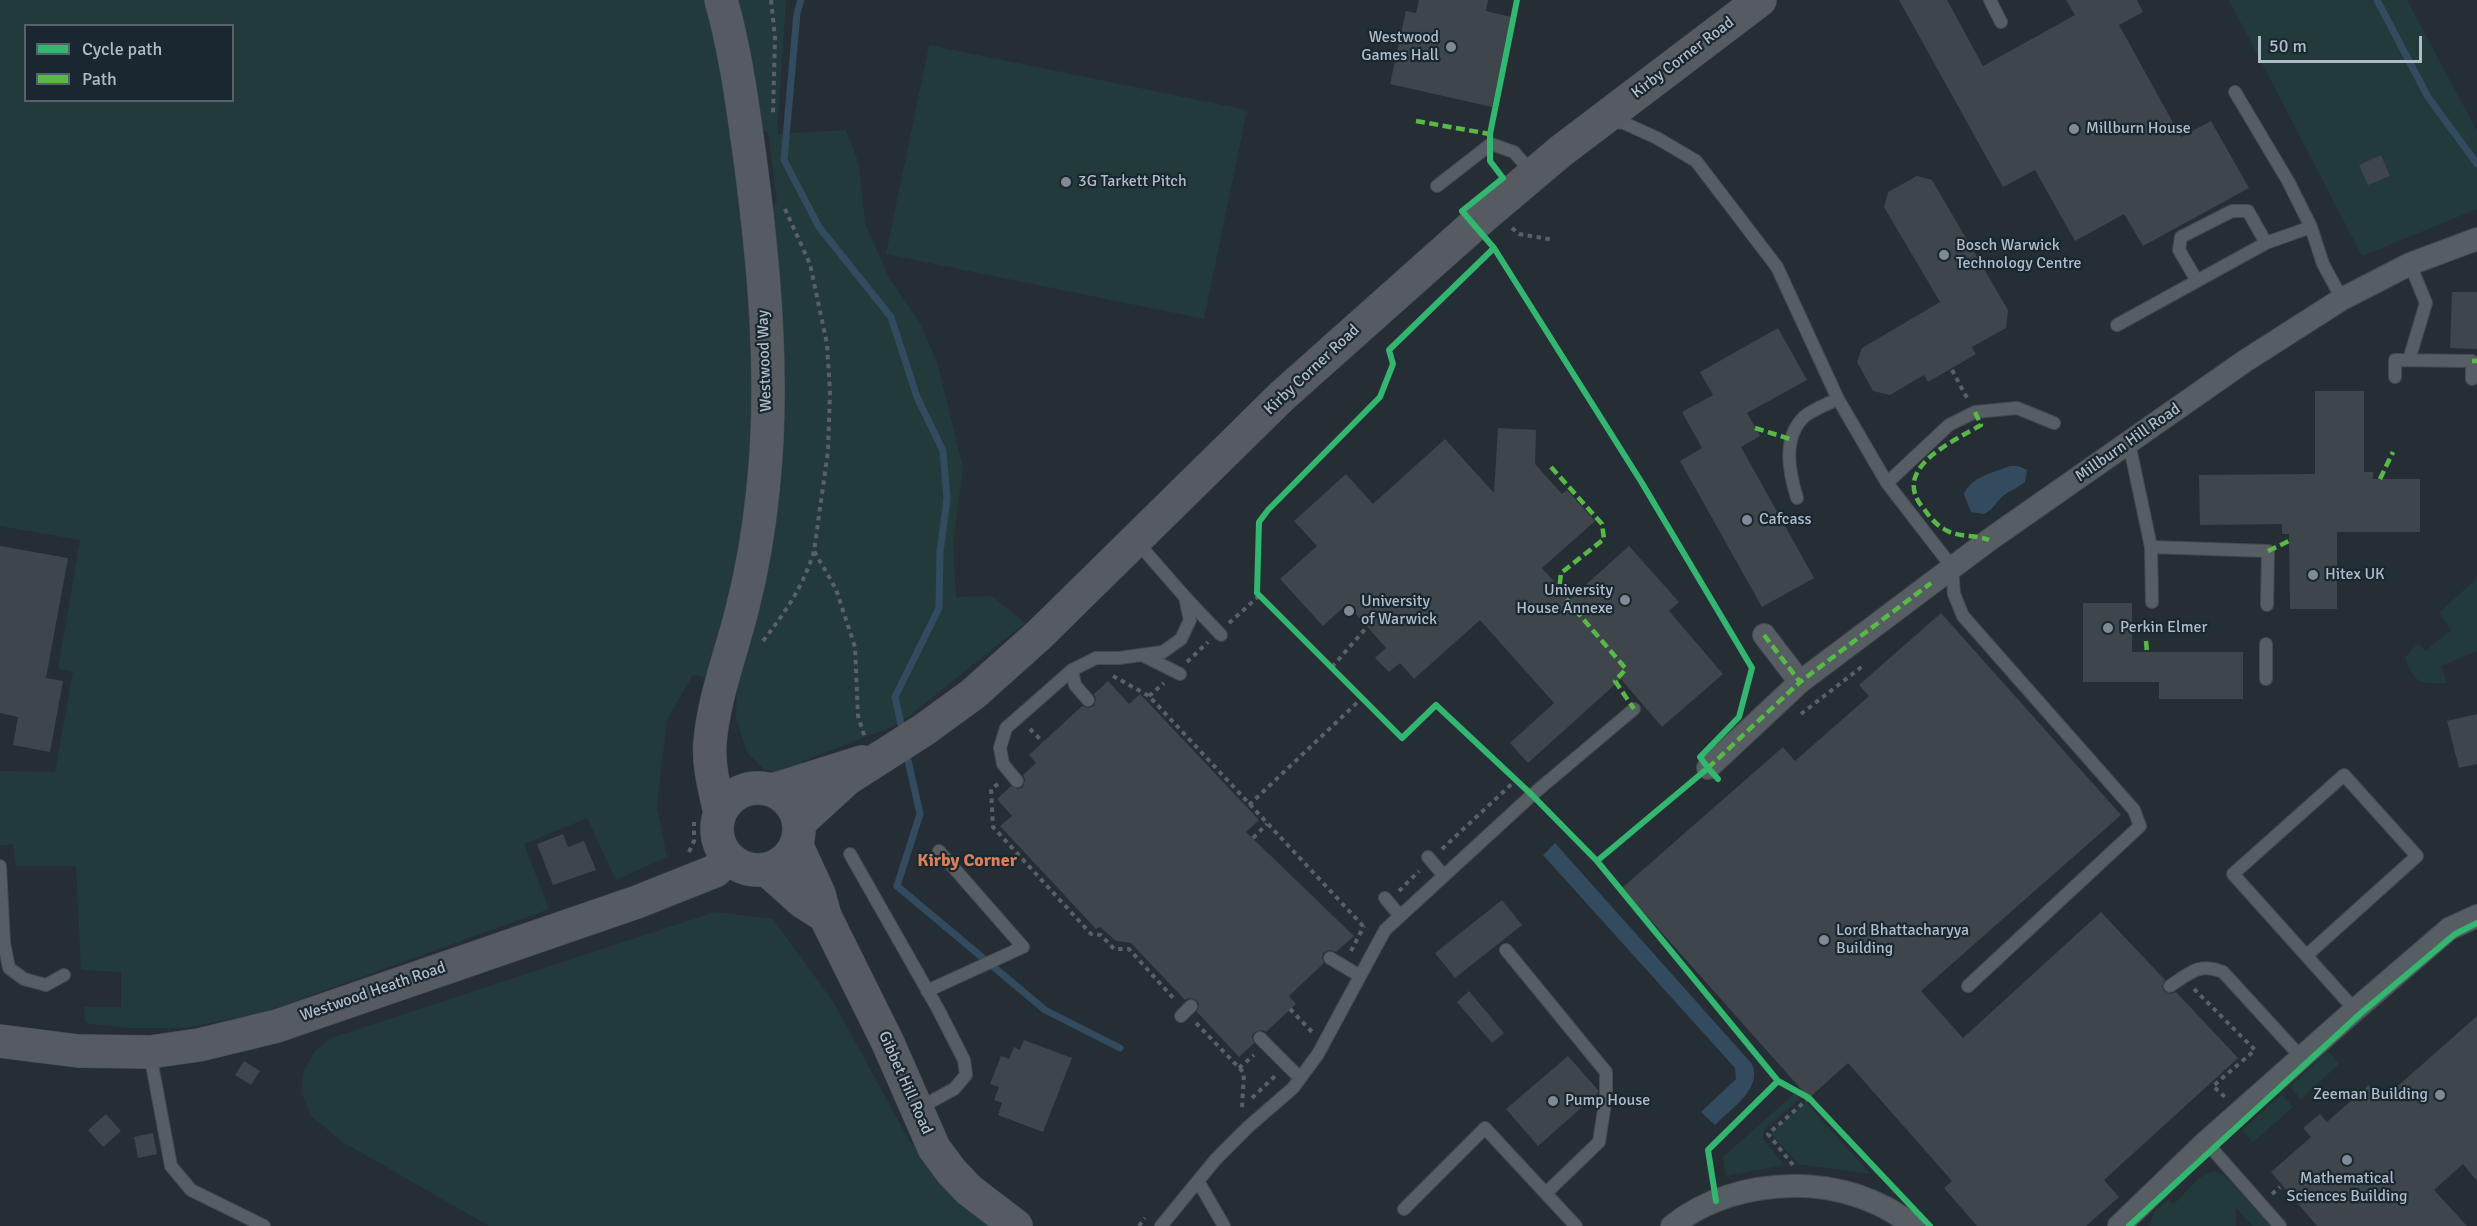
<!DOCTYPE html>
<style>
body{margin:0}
#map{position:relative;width:2477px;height:1226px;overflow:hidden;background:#262e35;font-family:Signika,sans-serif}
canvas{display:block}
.legend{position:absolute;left:24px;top:24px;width:210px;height:78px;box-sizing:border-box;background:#1a2630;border:2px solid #56626c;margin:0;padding:8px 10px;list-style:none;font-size:18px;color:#afbcc7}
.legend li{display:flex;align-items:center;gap:12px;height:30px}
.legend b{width:30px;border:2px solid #56626c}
.scale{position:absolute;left:2258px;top:36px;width:164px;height:27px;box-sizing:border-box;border:3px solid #afbcc7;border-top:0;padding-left:8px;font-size:18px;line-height:21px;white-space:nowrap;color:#afbcc7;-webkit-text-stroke:4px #1a2630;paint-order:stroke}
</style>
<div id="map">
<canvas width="2477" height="1226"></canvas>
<ul class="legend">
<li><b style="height:8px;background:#33b770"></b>Cycle path</li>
<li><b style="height:8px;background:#58b947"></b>Path</li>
</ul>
<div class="scale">50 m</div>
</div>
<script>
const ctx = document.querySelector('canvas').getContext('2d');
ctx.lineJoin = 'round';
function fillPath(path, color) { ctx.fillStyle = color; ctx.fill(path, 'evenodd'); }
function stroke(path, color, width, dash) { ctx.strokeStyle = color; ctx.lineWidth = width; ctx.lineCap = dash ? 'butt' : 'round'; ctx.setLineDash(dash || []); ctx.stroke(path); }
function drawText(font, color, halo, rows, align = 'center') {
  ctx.font = font + ' Signika,sans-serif'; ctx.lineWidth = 4.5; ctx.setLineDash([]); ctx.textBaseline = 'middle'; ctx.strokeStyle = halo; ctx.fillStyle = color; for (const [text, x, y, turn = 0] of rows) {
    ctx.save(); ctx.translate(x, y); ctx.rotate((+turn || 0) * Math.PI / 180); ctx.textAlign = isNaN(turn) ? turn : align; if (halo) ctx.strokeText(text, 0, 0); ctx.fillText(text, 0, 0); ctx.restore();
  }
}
fillPath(new Path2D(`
 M0,0H710L734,123L756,350L750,510L708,678L693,675L667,719L657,806L667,857L616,880L587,818L524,844L549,909L262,1013L184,1028H128L85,1023L84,1007H121V972L81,970L76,866H16L13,844L0,846V771L55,772L73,672L58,669L80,540L0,526ZM26,26H232V100H26Z
 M734,0H786L777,134L846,130L859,164L865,223L889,278L920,323L938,365L963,468L953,542L956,597L992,596L1025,623L908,717L891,727L801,762V769L778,773L764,769L747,752L736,718L737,678L771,208L777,202L768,132L759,130Z
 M2229,0H2407L2477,131V209L2362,256Z
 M929,45L1247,110L1204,319L886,254Z
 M2477,578V651L2441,666L2447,683C2421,684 2414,684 2405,658L2418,643L2425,651L2451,630L2439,613Z
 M715,912L773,919L834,1003L910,1142L988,1226H489L341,1141L311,1116L301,1092L304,1070L316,1050L331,1038Z
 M2328,1051L2339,1064L2301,1099L2290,1087Z
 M1795,1093L1800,1099L1764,1129L1763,1139L1784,1165L1726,1176L1723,1157Z
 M2282,1094L2293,1107L2253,1142L2242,1130Z
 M1806,1102L1870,1174L1798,1164L1771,1133Z
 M2214,1171L2224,1175L2271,1226H2253L2236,1208V1226H2149L2155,1211L2168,1200L2173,1205L2199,1178Z`), '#233a3b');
fillPath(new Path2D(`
 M2010,466H2018L2027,470L2025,482C2018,488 2009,491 2003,496C1995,503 1994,509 1984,514L1971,512L1964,494C1972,476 1993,473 2010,466Z
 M1555,843L1752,1064C1763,1089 1730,1109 1715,1125L1701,1112L1736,1079L1735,1068L1543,855Z`), '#324b5f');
stroke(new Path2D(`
 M801,0L797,13L784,160L819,227L891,317L917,397L943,451L947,499L940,552L939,608L895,697L903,734
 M2377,0L2428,97L2477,164
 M906,751L920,814L897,886L1045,1010L1120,1048`), '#324b5f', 7);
fillPath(new Path2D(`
 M1419,0H1488L1486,11L1511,17L1492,107L1390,84L1406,11L1416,13Z
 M1899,0H1947L1983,66L2075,15L2066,0H2137L2143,12L2119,25L2181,137L2211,121L2249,188L2143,246L2124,214L2075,241L2035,170L2003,187Z
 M2381,155L2390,176L2368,185L2359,165Z
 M1917,176L1932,180L2008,310L2006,328L1972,347L1976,354L1928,382L1924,375L1890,395L1873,391L1857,362L1862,348L1940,302L1884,207L1888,192Z
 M2452,292H2477V349L2450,348Z
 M1778,328L1807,380L1747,413L1760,436L1741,447L1814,578L1762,607L1680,461L1702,448L1682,412L1713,395L1700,372Z
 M2315,391H2364V472H2373V479H2420V532H2337V609H2290L2289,534H2282V524L2200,525L2199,475L2315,474Z
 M1498,428L1536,430L1535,464L1562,494L1567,490L1595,521L1542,568L1570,599L1629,546L1679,602L1669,611L1723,674L1662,727L1621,679L1528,763L1510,743L1554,703L1480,620L1414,679L1400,663L1389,672L1375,658L1386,648L1347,604L1323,626L1280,579L1317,546L1294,521L1346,474L1373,504L1445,439L1494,493Z
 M0,546L68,558L46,678L63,681L50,752L13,745L18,717L0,713Z
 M2083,603H2132V652H2243V699H2159V682H2083Z
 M1941,613L2121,815L1921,991L1963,1038L2101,912L2165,980L2162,986L2164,991L2170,994L2176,992L2238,1058L2104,1180L2119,1197L2086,1226H1977L1944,1188L1952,1181L1848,1063L1809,1098L1622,888L1783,747L1795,761L1869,696L1859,685Z
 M1108,681L1129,704L1140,694L1259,820L1246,832L1354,936L1336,952L1330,950L1323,953L1322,958L1324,963L1289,996L1296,1004L1266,1032L1262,1030L1255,1032L1252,1036L1254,1043L1239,1057L1197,1012L1199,1004L1196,1000L1189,998L1185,1000L1131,943L1116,941L1100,927L1096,929L1000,826L1012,816L997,799L1011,786L1018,789L1023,787L1025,780L1023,775L1036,763L1029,755L1082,706L1089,708L1094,706L1096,699L1094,694Z
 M2477,714V764L2459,768L2447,721Z
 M563,834L568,847L584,841L596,870L553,885L537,844Z
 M1502,900L1522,925L1455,978L1435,953Z
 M1469,991L1504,1033L1492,1043L1457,1002Z
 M2477,1016V1181L2463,1164L2434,1190L2467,1226H2317L2271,1172L2311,1137L2303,1128L2320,1114L2327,1122L2369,1085L2382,1100Z
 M1024,1040L1072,1058L1043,1132L998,1115L1002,1103L994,1100L999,1087L990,1084L1001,1056L1009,1059L1014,1047L1020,1050Z
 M1568,1056L1598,1090V1093L1538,1146L1506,1109Z
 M244,1061L260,1071L251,1085L235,1075Z
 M106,1114L121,1131L103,1147L88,1130Z
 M153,1133L157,1154L138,1158L134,1137Z`), '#3e454b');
const lane = new Path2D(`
 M1990,0L2001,22
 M2235,92L2288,181L2311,227L2323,264L2342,299
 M1609,121L1624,123L1657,138L1696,161L1777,267L1838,399L1887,483L1952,567L1954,594L1963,616L2134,810L2140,826L1968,986
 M1437,186L1491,144L1514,152L1533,174
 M2197,281L2179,250L2181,237L2232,211H2248L2266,243
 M2117,325L2266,243L2311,227
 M2409,360L2426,303L2410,264
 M2395,377V360L2472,361V379
 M2129,443L2151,547L2268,551L2267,605
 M1887,483L1949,425L1975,412L2017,408L2054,423
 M1797,498C1789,472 1782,438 1804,417C1813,409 1828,404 1838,399
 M2151,547L2152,602
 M1186,598L1221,635
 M1142,655L1180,674
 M1072,670L1075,685L1088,700
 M2266,679V644
 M1017,781L1003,764L1000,748L1006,728L1072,670L1096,658H1119L1163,652L1181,639L1190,620L1185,597L1137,542
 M850,854L938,1009L964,1060L966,1075L954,1089L919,1108
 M1428,857L1444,876
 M0,866L4,943L9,968L24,979L46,985L64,975
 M1385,898L1400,916
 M1506,950L1606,1072V1097L1599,1142L1546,1193
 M2307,955L2417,856L2344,775L2233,874L2355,1010
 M1330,958L1360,976
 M2170,986C2190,973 2199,962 2223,972L2301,1057
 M927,991L1023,947L939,851
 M1181,1016L1191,1006
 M1260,1038L1300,1078
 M150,1054L171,1166L191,1190L264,1226
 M2206,1142L2280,1226
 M1198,1181L1224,1226
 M1404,1209L1485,1128L1576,1226
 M1161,1226L1216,1159L1248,1127L1293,1088L1318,1054L1385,930L1532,795L1634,709`);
const street = new Path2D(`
 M1764,635L1800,682L1989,540L2245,361L2342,299L2410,264L2477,239
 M1708,768L1800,682
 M1672,1226C1738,1173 1848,1172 1913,1226
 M2119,1226L2206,1142L2355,1010L2449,929L2477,916`);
const secondary = new Path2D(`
 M717 829a41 41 0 1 1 82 0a41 41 0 1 1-82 0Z
 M773,790L862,762
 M720,813C715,790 708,766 710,742C714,697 731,654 742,610C752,571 759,530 763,490C775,378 764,262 749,151C742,101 735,49 721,0
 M799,823L847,779L925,729L973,694L1039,635L1282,396L1484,216L1561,151L1760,0
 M796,844L819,894L825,916L888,1043L934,1148L951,1171L969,1190L1016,1226
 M766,869L803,902L825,916
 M0,1041L78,1051L150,1052L199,1045L277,1026L637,902L715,871L728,858`);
stroke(lane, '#444a50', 14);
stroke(street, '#444a50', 24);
stroke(secondary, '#444a50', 34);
stroke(new Path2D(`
 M771,0L775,38L773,113
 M1491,129L1517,0
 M785,209L810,264L827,344L830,392L828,451L814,551L836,589L855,647L858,716L865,738
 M1512,228L1519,234L1554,240
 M1494,248L1389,350L1393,364L1380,397L1268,510L1259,522L1257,593L1402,738L1436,705L1520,784
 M1952,370L1967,398
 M1229,623L1260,595
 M763,641C786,611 803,587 814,551
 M1187,662L1208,642
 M1332,667L1367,627
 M1113,676L1149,696L1364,927
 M1149,696L1164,683
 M1801,714L1864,665
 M1030,729L1043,742
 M998,784L991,789L993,827L1091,934L1101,935L1114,949H1129L1175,1000
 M1249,805L1362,698
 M1253,838L1267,824
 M1442,849L1516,780
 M689,852L694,841V822
 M1399,891L1419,871
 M1351,951L1364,926
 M2194,989L2255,1050L2213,1086L2225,1097
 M1290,1009L1313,1033
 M1196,1023L1244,1073L1242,1108
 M1239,1068L1254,1055
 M1252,1098L1275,1076
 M1793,1165L1768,1134L1809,1098
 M2272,1194L2280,1187
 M1139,1226L1145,1218`), '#596066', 4, [4.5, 4.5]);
stroke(lane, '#565d63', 12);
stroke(street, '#565d63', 22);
stroke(secondary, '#555b61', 33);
stroke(new Path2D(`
 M1416,121L1490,134
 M2472,361H2477
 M1975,412L1981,425C1952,442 1889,469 1924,509C1929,516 1936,525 1944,529C1957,538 1974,534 1989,540
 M1755,428L1790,439
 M1551,467L1602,524L1604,539L1561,573L1559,591L1626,669L1615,681L1634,709
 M2380,479L2393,452
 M2268,551L2289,541
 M1764,635L1800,682L1931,583
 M2146,641L2147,652
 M1708,768L1800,682`), '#58b947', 4.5, [9, 4.5]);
stroke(new Path2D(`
 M1517,0L1490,134V161L1503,178L1462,211L1494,248L1642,483L1752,668L1739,717L1700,757L1708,768
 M1494,248L1389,350L1393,364L1380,397L1268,510L1259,522L1257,593L1402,738L1436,705L1532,795L1597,861L1778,1081L1809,1098L1930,1226
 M1597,861L1708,768L1718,779
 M1716,1201L1708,1150L1778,1081
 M2129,1226L2361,1013L2455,934L2477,923`), '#33b770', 6);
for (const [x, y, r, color] of [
 [1451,47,6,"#7f8a94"],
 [2074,129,6,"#7f8a94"],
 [1066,182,6,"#7f8a94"],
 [1944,255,6,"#7f8a94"],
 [1747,520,6,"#7f8a94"],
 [2313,575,6,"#7f8a94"],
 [1625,600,6,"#7f8a94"],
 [1349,611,6,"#7f8a94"],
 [2108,628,6,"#7f8a94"],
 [1824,940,6,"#7f8a94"],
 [2440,1095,6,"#7f8a94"],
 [1553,1101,6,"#7f8a94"],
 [2347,1160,6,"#7f8a94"]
]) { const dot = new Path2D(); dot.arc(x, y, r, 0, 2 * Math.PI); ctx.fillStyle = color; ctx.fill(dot); stroke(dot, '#1a2630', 2); }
drawText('16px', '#afbcc7', '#1a2630', [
 ["Westwood",1439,38,"right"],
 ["Games Hall",1439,56,"right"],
 ["Millburn House",2086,129],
 ["3G Tarkett Pitch",1078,182],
 ["Bosch Warwick",1956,246],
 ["Technology Centre",1956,264],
 ["Cafcass",1759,520],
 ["Hitex UK",2325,575],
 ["University",1613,591,"right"],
 ["House Annexe",1613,609,"right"],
 ["University",1361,602],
 ["of Warwick",1361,620],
 ["Perkin Elmer",2120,628],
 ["Lord Bhattacharyya",1836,931],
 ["Building",1836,949],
 ["Zeeman Building",2428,1095,"right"],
 ["Pump House",1565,1101],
 ["Mathematical",2347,1179,"center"],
 ["Sciences Building",2347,1197,"center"]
], 'left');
drawText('16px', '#afbcc7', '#1a2630', [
 ["Kirby Corner Road",1683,58,-37],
 ["Westwood Way",765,361,-92],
 ["Kirby Corner Road",1312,370,-43],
 ["Millburn Hill Road",2128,443,-35],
 ["Westwood Heath Road",373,992,-19],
 ["Gibbet Hill Road",905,1083,66]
]);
drawText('bold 18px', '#d98058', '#1a2630', [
 ["Kirby Corner",967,861]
]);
</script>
